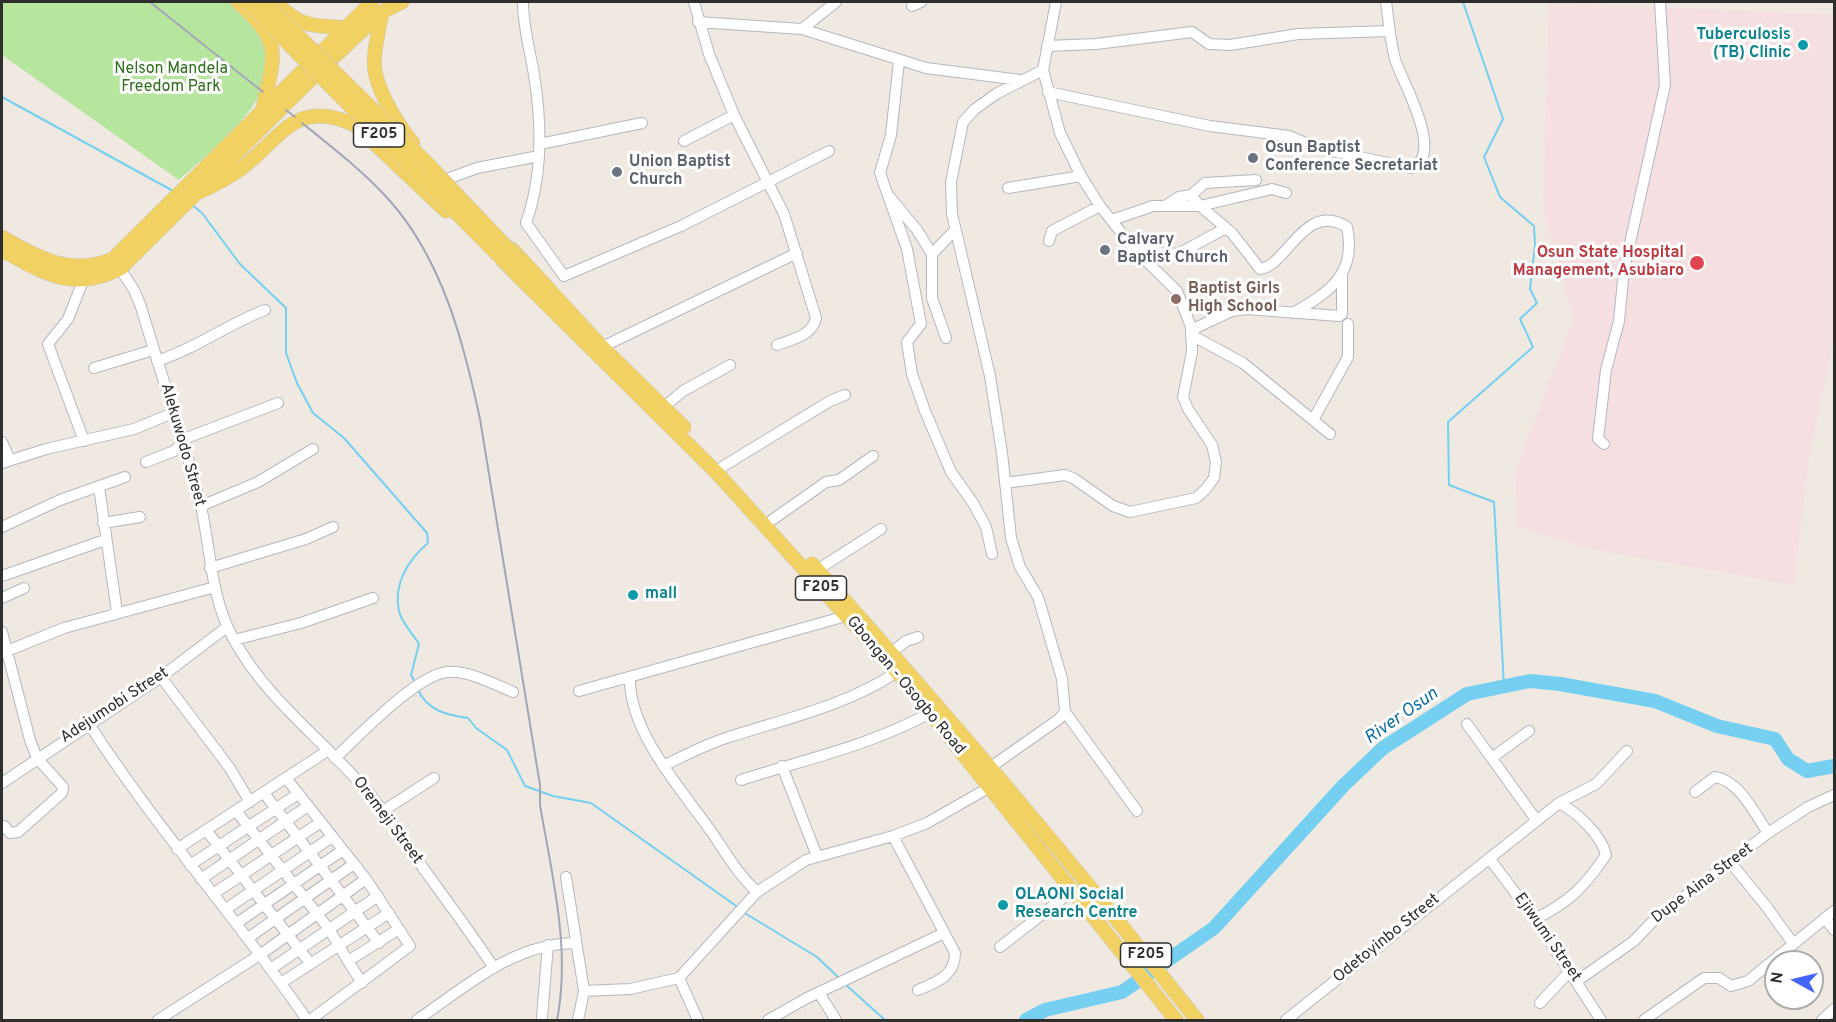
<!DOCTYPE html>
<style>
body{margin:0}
#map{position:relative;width:1836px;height:1022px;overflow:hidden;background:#efe9e1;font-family:Overpass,sans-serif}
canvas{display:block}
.frame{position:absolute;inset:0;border:3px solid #2e2e2e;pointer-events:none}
.north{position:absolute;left:1764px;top:950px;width:60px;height:60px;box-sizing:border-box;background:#fff;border:2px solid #ababab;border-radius:50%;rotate:278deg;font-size:16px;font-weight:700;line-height:24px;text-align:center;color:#2e2e2e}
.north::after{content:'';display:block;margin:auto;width:21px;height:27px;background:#4264fb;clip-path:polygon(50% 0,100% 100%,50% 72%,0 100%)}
</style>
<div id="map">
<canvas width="1836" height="1022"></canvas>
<div class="frame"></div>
<div class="north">N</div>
</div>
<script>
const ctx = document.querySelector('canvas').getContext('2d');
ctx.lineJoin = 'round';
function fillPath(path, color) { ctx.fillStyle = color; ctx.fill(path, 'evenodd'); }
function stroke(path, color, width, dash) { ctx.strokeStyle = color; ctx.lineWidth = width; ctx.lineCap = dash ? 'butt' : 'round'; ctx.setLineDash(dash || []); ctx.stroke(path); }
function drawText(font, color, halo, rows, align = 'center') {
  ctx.font = font + ' Overpass,sans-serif'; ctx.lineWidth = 6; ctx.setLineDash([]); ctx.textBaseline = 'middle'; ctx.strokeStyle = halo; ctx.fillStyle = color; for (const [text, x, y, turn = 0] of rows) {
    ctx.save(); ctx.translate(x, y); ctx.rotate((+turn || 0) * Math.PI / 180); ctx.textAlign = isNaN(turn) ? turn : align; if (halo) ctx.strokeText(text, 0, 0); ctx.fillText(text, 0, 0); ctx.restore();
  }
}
fillPath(new Path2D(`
 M1549,2L1834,15V341L1810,450L1794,585L1586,548L1518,526L1515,472L1574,318L1543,209Z`), '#f5dfe0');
fillPath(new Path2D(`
 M2,2H230C239,10 250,18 257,28C299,86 216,146 179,180L2,55Z`), '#b6e59e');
stroke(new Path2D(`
 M1463,2L1503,119L1484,157L1500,197L1534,226L1535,245L1530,289L1537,303L1520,319L1533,347L1448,422L1449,485L1494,502L1504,687
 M2,97L175,192
 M192,205L202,213L240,264L286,308V353L297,383L313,413L344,438L427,533L428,543C408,560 393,584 399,611C401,622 413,634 419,644L411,675L415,682
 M418,690C428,711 447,715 468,718L476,728L507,750L525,786L553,796L591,803L739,908
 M743,912L817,957L839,978
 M845,984L885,1020`), '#75cff0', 2);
stroke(new Path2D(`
 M1026,1020L1045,1010L1122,992L1214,928L1343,786L1383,748L1467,694L1530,681L1560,684L1655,701L1717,726L1775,739L1788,759L1807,771L1834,766`), '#75cff0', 14);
const minor = new Path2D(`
 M523,2C523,27 530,50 534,75C542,124 543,175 526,223L564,276L681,226L829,151
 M694,2L709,54L734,115L784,214L816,318C812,336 793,339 777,345
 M1056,2L1043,70L1060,133L1081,176L1100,206L1135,250L1177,291L1195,337L1243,363L1330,434
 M912,6L921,2
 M698,22L802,29L926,68L1020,80
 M802,29L836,2
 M1047,46L1096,44L1192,32L1209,44L1230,45L1298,34L1390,31
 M899,61L891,135L880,173L907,249L921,324L907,342L912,374L925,411L951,472L973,503L986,527L992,554
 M1048,92L1210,126L1289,136L1318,148L1411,168C1446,156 1402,81 1396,62C1390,43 1389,21 1386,2
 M684,141L734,115
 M540,144L642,123
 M447,179L477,168L539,156
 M1008,188L1081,176
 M1191,195L1200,206L1272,189L1286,193
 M889,196L917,230L932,254V298L946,338
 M1168,204L1179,197L1191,195L1205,183L1256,180
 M1112,220L1153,206H1200L1232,233L1260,269C1287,266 1305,200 1347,227C1357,274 1330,292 1293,313
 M1049,241L1052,231L1100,206
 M1135,250L1178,254L1226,228
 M932,254L954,231
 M117,264L134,290L141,307C160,372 183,436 200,502C211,548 210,596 233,638C266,699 322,739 367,791C388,815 405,842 423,868C447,901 471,933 494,968
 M83,281L68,319L48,344L84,441
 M602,347L797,253
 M157,361C195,349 228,324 265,310
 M94,368L153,350
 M664,407L683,391L730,365
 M1313,420L1348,357V324
 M2,442L10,460
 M1604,444L1598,439L1606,370L1619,321L1624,270L1665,85L1660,2
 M146,462L174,451L189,437L278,403
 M2,463L46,449L134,429L173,413
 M722,467L830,401L845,395
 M1005,483L1065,475L1073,478L1113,506L1130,512L1196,498L1205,490L1214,478L1216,462L1212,445L1188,409L1183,397L1192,352L1191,330L1232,311L1246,309L1339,316L1342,314V276
 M99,487L117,612
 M201,506L258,482L313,449
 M772,520L826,482L839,480L873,456
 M103,523L140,517
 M2,527L60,500L125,477
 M210,568L306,539L333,527
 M817,570L881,529
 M2,576L105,540
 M2,598L24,588
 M2,632L30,740L37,758L63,787L62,793L18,832L10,833L4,826
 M234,640L301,623L373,598
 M892,652L906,641L918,637
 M2,653L64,628L215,587
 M161,677L229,767L250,802
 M630,678C629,734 685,793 715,837C728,857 739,875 757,892
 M579,691L846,616
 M1065,712L1137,811
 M89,724C156,828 238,919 307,1020
 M1467,724L1537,821
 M1493,757L1529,731
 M335,758C359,736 415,676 447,672C468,670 494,684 513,692
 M663,766C684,756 704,745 726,738C784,719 846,706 897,672
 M782,766L817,856
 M988,769L1059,719L1065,712L1062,679L1038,597L1020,567L1011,538L1002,453L990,376L952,214L951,182L963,122L975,109L996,94L1043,70
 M286,778L366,879L410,946L310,1020
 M741,780C806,759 869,746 930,713
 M2,783L161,677L227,627
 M1695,792L1715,777C1739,780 1755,814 1768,833
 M264,793L379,943
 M383,811L434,778
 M237,812L329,929L348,961
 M206,830L310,963
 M893,836L955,953C955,976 937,982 918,990
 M177,849L327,751
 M1489,858L1535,919L1601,1020
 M1731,863L1766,906L1792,942
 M190,865L298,794
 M566,877L584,991L578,1020
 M201,879L308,806
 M213,894L321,822
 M226,909L332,837
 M1825,918L1834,930
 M1535,919C1570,902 1585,886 1606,855C1602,836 1577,812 1559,803
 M237,923L343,850
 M248,938L354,864
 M1000,947L1072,891
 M272,968L378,896
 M679,978L698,1020
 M1577,981L1634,941L1654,920L1768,833L1808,807L1834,795
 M281,983L389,913
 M362,983L348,961L399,929
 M584,991L630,989L679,978L757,892L806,860L893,836L927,823L990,787
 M819,993L836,1020
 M1540,1003L1571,970
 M542,1017L548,945
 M158,1020L261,954L366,879
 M417,1020C467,986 512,944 575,943
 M768,1020L807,998L944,933
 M1286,1020L1559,803L1596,784L1627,751
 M1644,1020L1704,978H1719L1731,986L1748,981L1834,911
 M1822,1020L1834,1009`);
const major = new Path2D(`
 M238,2C283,43 275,53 263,108
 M275,2C302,28 309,25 346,28
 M382,12C373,62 367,70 394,116C400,125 405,135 413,143
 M197,193C213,186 228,178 242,168C283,136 296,98 355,125L446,211
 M2,237C39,258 71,277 113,259L372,2
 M512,249L602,347L684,427
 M2,250C44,273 73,293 121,268L321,69L382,12L402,2
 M503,261L717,473L897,672L1176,1020
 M812,564C945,712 1074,864 1197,1020`);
stroke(minor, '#b4b7c1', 12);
stroke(major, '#c9c9c9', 15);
stroke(minor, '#fff', 10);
stroke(major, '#f2d163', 14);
stroke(new Path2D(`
 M150,2L263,92
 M286,110L295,117
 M302,123C332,147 364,172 390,201C443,261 464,344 480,419L540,785V805C552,876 571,949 557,1020`), '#a3a6b8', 2);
const majorBridge = new Path2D(`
 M247,2L511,268
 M264,2L425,161L518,259`);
stroke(majorBridge, '#c9c9c9', 15, []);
stroke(majorBridge, '#f2d163', 14);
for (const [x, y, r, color] of [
 [1803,45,6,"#0f9aa8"],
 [1253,158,6,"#6b7280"],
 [617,172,6,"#6b7280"],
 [1105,250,6,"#6b7280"],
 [1697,263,8,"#e0444e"],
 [1176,299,6,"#8d6e63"],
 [633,595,6,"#0f9aa8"],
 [1003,905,6,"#0f9aa8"]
]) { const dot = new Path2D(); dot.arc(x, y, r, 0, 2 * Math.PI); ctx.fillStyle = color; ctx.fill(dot); stroke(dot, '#fff', 2); }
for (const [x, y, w] of [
 [379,135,51],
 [821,588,51],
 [1146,955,51]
]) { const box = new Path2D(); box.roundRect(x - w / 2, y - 12, w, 24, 4.5); ctx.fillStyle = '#fff'; ctx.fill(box); stroke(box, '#2e2e2e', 1.5); }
drawText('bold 15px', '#2e2e2e', null, [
 ["F205",379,135],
 ["F205",821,588],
 ["F205",1146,955]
]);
drawText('bold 16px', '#0d838f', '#fff', [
 ["Tuberculosis",1791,36,"right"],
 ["(TB) Clinic",1791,54,"right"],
 ["mall",645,595],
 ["OLAONI Social",1015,896],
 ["Research Centre",1015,914]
], 'left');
drawText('16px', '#2c6e1b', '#fff', [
 ["Nelson Mandela",171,70],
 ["Freedom Park",171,88]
]);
drawText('bold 16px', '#5b616d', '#fff', [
 ["Osun Baptist",1265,149],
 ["Conference Secretariat",1265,167],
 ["Union Baptist",629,163],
 ["Church",629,181],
 ["Calvary",1117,241],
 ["Baptist Church",1117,259]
], 'left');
drawText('bold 16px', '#be3a42', '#fff', [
 ["Osun State Hospital",1684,254],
 ["Management, Asubiaro",1684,272]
], 'right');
drawText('bold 16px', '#785e54', '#fff', [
 ["Baptist Girls",1188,290],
 ["High School",1188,308]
], 'left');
drawText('16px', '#2e2e2e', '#fff', [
 ["Alekuwodo Street",182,445,74],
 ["Gbongan - Osogbo Road",905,686,50],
 ["Adejumobi Street",115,706,-33],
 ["Oremeji Street",387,821,53],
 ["Dupe Aina Street",1703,884,-37],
 ["Ejiwumi Street",1547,938,55],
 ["Odetoyinbo Street",1387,939,-39]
]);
drawText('italic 18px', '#0d6fa3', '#fff', [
 ["River Osun",1402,717,-35]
]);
</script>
